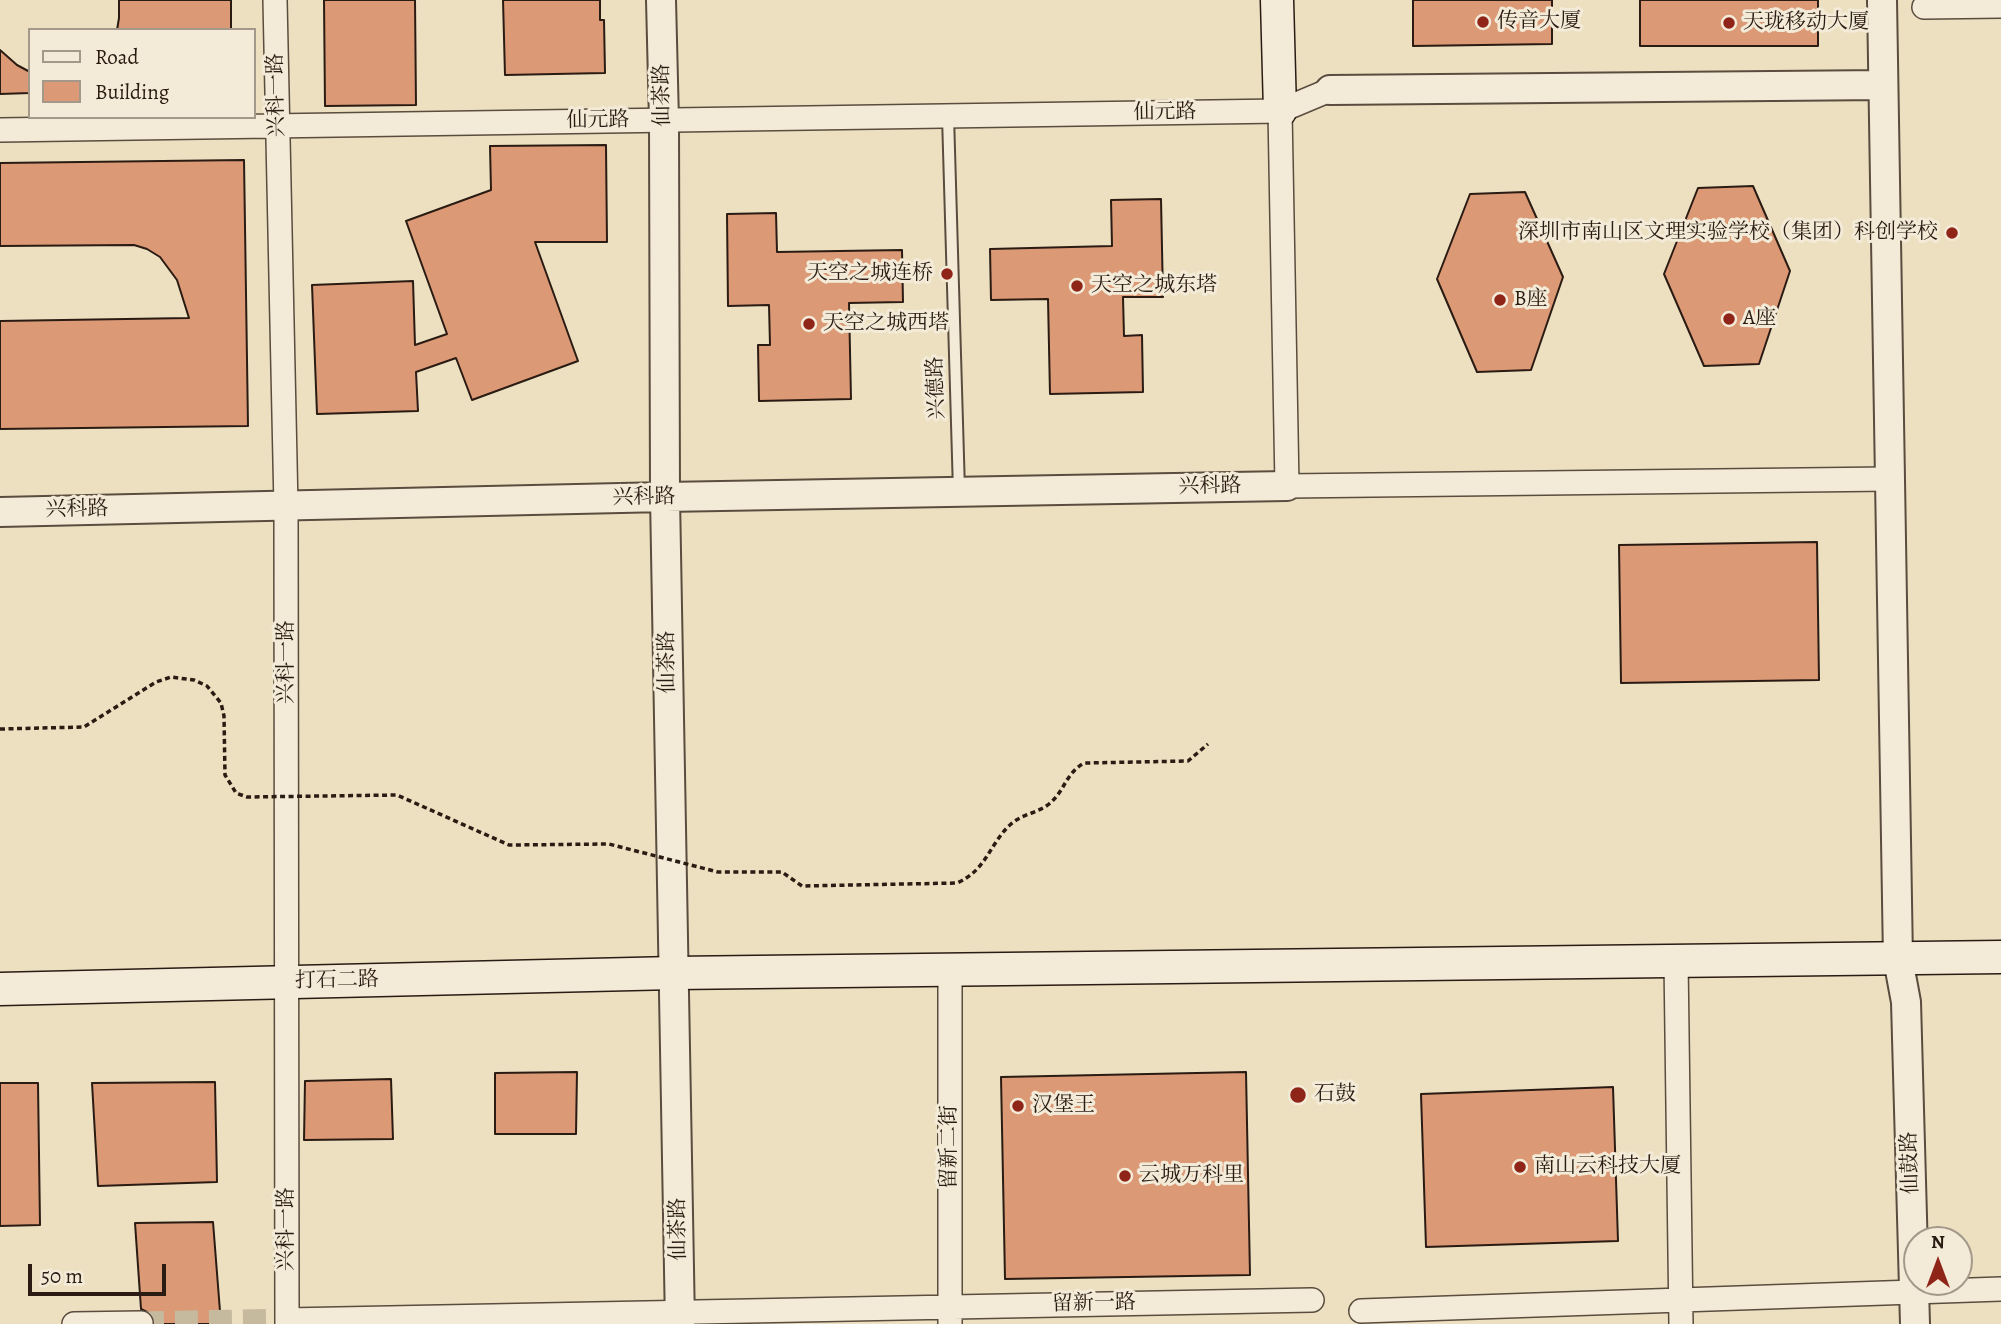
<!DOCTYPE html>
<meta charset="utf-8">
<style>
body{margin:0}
#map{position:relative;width:2001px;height:1324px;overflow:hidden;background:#ece0c1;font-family:Alegreya,serif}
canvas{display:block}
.legend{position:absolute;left:28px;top:28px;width:228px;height:91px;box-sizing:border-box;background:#f3ebd7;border:2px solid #a39889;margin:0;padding:9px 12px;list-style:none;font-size:21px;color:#2a1b13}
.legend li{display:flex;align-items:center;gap:14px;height:35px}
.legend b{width:35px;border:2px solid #a39889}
.north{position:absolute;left:1903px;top:1226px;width:70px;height:70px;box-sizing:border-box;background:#f3ebd7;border:2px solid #a39889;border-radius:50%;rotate:0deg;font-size:19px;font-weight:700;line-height:28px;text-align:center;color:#2a1b13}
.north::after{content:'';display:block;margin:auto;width:24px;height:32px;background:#8f2418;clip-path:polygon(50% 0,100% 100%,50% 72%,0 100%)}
.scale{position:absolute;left:28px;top:1264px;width:138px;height:32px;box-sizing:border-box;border:4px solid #2a1b13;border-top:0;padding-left:9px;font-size:21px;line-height:24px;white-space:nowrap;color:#2a1b13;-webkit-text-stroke:5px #f3ebd7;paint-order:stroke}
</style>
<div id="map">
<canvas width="2001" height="1324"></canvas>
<ul class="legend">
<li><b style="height:9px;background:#f3ebd7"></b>Road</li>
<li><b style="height:19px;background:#db9976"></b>Building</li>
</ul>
<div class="north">N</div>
<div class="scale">50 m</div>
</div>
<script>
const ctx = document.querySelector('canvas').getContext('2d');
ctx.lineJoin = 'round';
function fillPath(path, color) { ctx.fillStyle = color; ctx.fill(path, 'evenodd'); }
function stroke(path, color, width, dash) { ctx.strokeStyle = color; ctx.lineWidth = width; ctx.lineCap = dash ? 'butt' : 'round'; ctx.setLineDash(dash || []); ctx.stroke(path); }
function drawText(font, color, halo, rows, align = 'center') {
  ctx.font = font + ' Alegreya,"Noto Serif SC",serif'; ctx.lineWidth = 6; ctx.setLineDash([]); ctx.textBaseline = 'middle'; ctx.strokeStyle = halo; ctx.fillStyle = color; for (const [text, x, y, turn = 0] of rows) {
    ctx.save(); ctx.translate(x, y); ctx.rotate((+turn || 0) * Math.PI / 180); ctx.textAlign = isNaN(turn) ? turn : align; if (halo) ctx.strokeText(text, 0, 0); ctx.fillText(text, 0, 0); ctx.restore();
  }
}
const building = new Path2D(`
 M119,0H231V30H117L119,18Z
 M324,0H415L416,105L325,106Z
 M503,0H600V20H604L605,73L505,75Z
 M1413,0H1552V44L1413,46Z
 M1640,0H1818V46H1640Z
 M0,50L17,65L30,72V93L0,94Z
 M606,145L607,242H535L578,361L472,400L456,358L416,372L418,411L317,414L312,285L413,281L415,345L447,334L406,221L491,190L490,146Z
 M244,160L248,426L0,429V321L189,318L177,280L160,257L147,249L134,245L0,246V163Z
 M1753,186L1790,271L1759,364L1704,366L1664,274L1698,188Z
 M1525,192L1563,277L1531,370L1477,372L1437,279L1470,194Z
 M1161,199L1163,297H1123L1124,336L1142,335L1143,392L1050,394L1048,299L991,300L990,249L1112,246L1111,200Z
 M776,213L777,252L902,250L903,302L849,303L851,399L759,401L758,345H770L769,305L728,306L727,214Z
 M1817,542L1819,680L1621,683L1619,545Z
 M577,1072L576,1134H495V1073Z
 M1246,1072L1250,1275L1005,1279L1001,1077Z
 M391,1079L393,1139L304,1140L305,1081Z
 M215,1082L217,1182L98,1186L92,1083Z
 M0,1083H38L40,1225L0,1226Z
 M1613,1087L1618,1241L1426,1247L1421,1094Z
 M213,1222L221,1324H155L153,1315L141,1309L135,1223Z`);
fillPath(building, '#db9976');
stroke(building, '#2a1b13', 2);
stroke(new Path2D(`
 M141,1323L287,1320`), '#c5b99e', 23, [23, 11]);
const service = new Path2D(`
 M948,116L959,491`);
const minor = new Path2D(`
 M275,0L286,507L287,1324
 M1924,7L2001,6
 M1280,111L1287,486L1889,479
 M0,130L1280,111L1330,90
 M1676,961L1681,1324
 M950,969V1324
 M1361,1311L2001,1289
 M287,1320L1312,1300
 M74,1324L141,1323`);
const tertiary = new Path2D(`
 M661,0L664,121L665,497L680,1324
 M1882,0L1898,959L1906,1002L1915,1324
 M1330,90L1883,85
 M0,512L665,497L1287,486`);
const secondary = new Path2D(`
 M1277,0L1280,111
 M0,989L674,973L2001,957`);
stroke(service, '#5a4c3e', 14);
stroke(minor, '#5a4c3e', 26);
stroke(tertiary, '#5a4c3e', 32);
stroke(secondary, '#2a1b13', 35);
stroke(service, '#f3ebd7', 10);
stroke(minor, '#f3ebd7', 23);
stroke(tertiary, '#f3ebd7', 28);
stroke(secondary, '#f3ebd7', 32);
stroke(new Path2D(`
 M0,729L84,727L156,682L171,677L194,680L207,686L221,703L224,716L225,775L236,793L247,797L397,795L509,845L609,844L718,872H782L802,886L957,883C987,870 989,844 1011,824C1022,814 1038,813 1049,804C1065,791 1065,774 1084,763L1188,761L1208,744`), '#2a1b13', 3.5, [5, 3.5]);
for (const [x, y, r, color] of [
 [1483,22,7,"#8f2418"],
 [1729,23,7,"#8f2418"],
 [1952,233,7,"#8f2418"],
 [947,274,7,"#8f2418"],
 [1077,286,7,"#8f2418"],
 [1500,300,7,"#8f2418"],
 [1729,319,7,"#8f2418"],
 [809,324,7,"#8f2418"],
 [1298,1095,9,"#8f2418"],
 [1018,1106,7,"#8f2418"],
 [1520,1167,7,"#8f2418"],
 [1125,1176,7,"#8f2418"]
]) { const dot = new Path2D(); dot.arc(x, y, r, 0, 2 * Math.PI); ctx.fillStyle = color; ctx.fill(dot); stroke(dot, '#f3ebd7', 2.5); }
drawText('21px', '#2a1b13', '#f3ebd7', [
 ["传音大厦",1497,22],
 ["天珑移动大厦",1743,23],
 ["深圳市南山区文理实验学校（集团）科创学校",1938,233,"right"],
 ["天空之城连桥",933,274,"right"],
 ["天空之城东塔",1091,286],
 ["B座",1514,300],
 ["A座",1743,319],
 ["天空之城西塔",823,324],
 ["石鼓",1314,1095],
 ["汉堡王",1032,1106],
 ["南山云科技大厦",1534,1167],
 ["云城万科里",1139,1176]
], 'left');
drawText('21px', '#2a1b13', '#f3ebd7', [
 ["兴科一路",277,95,-91],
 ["仙茶路",663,95,-91],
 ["仙元路",1165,113,-1],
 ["仙元路",598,121,-1],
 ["兴德路",937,388,-92],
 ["兴科路",1210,487,-1],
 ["兴科路",644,498,-1],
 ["兴科路",77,510,-1],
 ["兴科一路",287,662,-90],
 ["仙茶路",668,662,-91],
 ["打石二路",337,981,-1],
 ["留新二街",950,1147,-90],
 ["仙鼓路",1911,1163,-92],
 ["兴科一路",287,1229,-90],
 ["仙茶路",679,1229,-91],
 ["留新一路",1094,1304,-1]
]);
</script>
